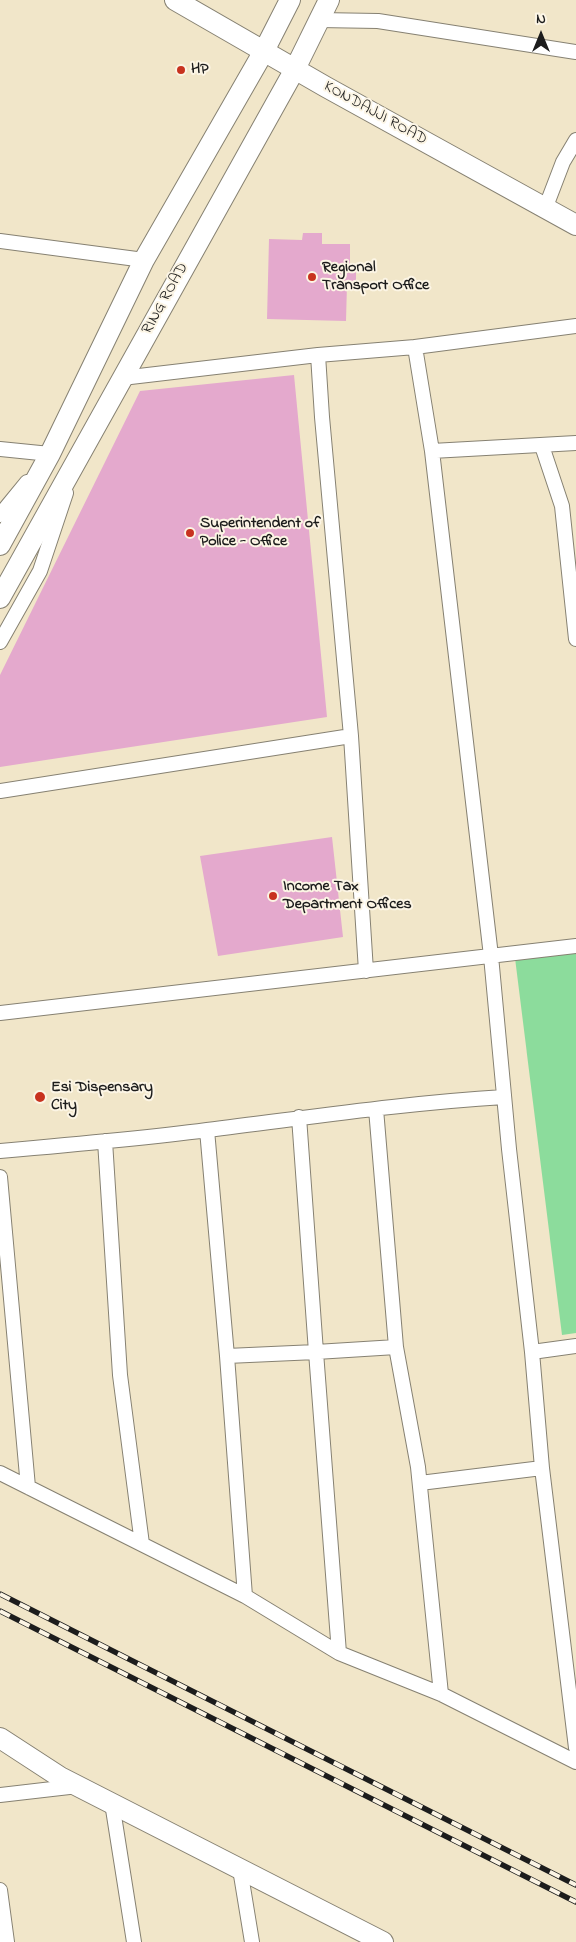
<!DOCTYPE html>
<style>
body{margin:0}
#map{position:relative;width:576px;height:1942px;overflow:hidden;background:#f1e6c9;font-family:"Indie Flower",sans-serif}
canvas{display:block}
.north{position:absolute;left:516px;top:10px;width:50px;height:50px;-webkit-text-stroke:4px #fcf5e5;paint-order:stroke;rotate:0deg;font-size:14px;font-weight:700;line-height:20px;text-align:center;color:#1c1c1c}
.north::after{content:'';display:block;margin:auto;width:18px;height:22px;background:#1c1c1c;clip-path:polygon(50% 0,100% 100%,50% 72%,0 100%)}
</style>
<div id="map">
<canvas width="576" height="1942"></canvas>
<div class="north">N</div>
</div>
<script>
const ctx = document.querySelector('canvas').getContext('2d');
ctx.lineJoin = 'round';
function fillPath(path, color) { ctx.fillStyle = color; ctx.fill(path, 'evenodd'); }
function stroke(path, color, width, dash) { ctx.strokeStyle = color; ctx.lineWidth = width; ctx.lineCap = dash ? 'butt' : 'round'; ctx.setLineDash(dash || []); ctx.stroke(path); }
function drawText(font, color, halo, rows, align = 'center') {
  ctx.font = font + ' "Indie Flower",sans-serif'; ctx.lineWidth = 4; ctx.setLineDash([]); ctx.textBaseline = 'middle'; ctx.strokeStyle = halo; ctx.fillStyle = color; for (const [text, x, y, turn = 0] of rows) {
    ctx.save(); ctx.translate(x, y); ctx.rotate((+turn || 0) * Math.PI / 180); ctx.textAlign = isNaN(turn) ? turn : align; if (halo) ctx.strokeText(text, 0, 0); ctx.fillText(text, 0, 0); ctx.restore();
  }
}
fillPath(new Path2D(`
 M576,951V1333L562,1335L515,958Z`), '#8cdc9c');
fillPath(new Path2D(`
 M303,233H322V244H350V270H356V285L347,284L346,321L267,319L269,239L302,240Z
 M294,375L327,717L0,767V675L140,391Z
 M332,837L343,937L218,956L200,856Z`), '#e4a9cd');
const street = new Path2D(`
 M319,20L378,21L576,52
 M545,209L563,162L576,140
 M0,241L144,260
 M415,347L432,451L491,956L509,1149L532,1352L576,1346
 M318,355L322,417L351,736L366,971
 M122,378L318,355L415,347L576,326
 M542,446L562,506L576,639
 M0,449L50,454
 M432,451L576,443
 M0,515L27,482
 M0,642L40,571L66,493
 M0,791L351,736
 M0,1013L576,946
 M376,1109L396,1347
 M299,1117L316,1352L396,1347L418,1467L441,1694
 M207,1130L227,1356L245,1596
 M105,1141L120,1375L142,1544
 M0,1151C69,1145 138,1139 207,1130C306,1118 404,1103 504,1097
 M0,1177L28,1487
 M532,1352L542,1468L576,1748
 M227,1356L316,1352L339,1653
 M0,1473L245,1596L339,1653L441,1694L576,1762
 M420,1483L542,1468
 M0,1795L78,1786
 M112,1803L134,1942
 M240,1869L252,1942
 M0,1890L7,1942`);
const secondary = new Path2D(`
 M175,0L326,87L576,225
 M0,545L50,454L144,260L264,51L290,0
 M0,598L295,69L329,0
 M0,1738L60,1777L383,1942`);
stroke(street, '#868172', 16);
stroke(secondary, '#868172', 22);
stroke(street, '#fff', 14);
stroke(secondary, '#fff', 20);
const rail = new Path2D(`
 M0,1594L576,1885
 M0,1611L576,1902`);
stroke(rail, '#1c1c1c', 5.5);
stroke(rail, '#fcf5e5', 4, [11]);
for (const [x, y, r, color] of [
 [181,70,5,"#c8321e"],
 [312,277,5,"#c8321e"],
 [190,533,5,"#c8321e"],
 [273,896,5,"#c8321e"],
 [40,1097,6,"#c8321e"]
]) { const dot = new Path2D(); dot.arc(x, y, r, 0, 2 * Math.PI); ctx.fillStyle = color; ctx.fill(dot); stroke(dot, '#fcf5e5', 2); }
drawText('bold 16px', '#1c1c1c', '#fcf5e5', [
 ["HP",191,70],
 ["Regional",322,268],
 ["Transport Office",322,286],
 ["Superintendent of",200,524],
 ["Police - Office",200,542],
 ["Income Tax",283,887],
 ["Department Offices",283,905],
 ["Esi Dispensary",51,1088],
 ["City",51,1106]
], 'left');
drawText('16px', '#1c1c1c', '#fcf5e5', [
 ["KONDAJJI ROAD",375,114,29],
 ["RING ROAD",166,299,-61]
]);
</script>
